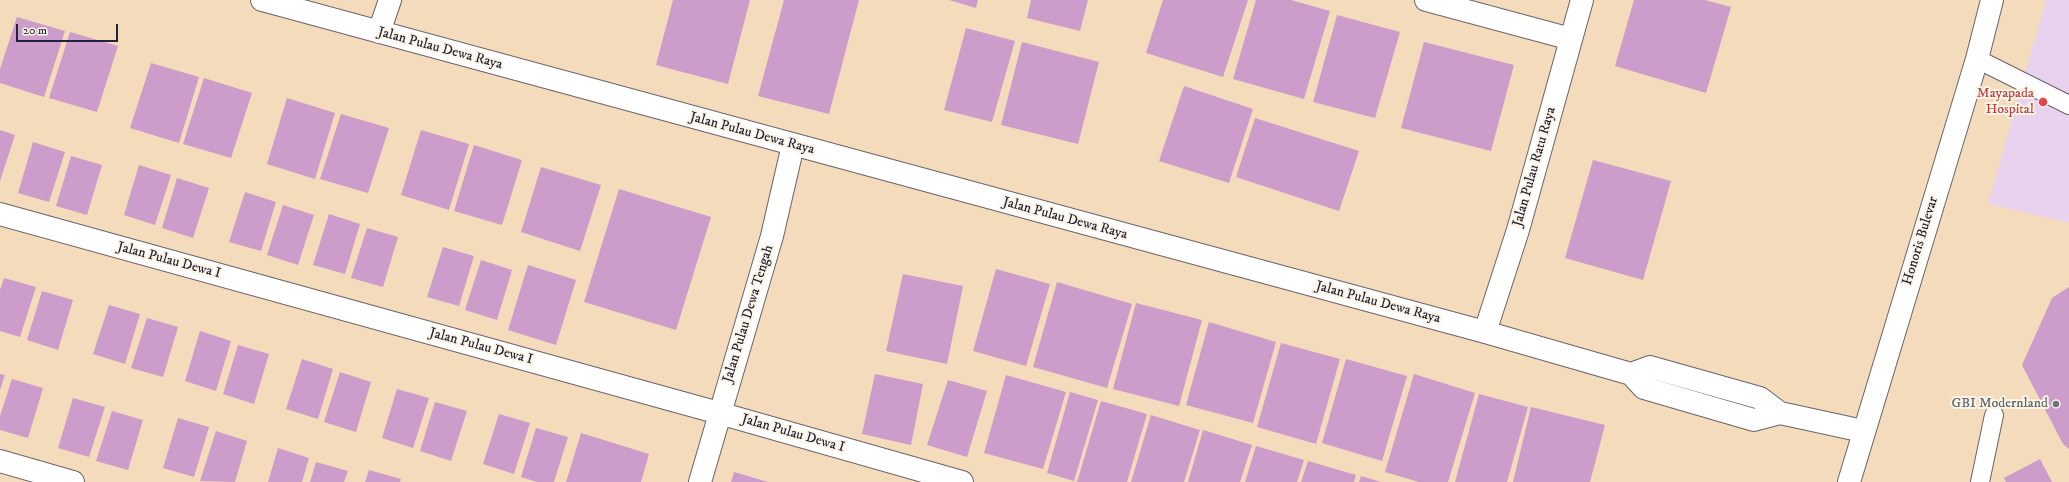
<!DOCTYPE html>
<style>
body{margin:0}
#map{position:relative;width:2069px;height:482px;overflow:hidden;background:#f3dbbc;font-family:"IM FELL DW Pica",serif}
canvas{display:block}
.scale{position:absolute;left:16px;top:24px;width:102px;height:18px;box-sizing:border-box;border:2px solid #22223b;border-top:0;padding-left:5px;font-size:12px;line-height:14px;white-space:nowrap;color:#22223b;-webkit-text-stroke:3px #fcf5e5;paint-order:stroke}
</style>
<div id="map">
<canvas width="2069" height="482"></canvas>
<div class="scale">20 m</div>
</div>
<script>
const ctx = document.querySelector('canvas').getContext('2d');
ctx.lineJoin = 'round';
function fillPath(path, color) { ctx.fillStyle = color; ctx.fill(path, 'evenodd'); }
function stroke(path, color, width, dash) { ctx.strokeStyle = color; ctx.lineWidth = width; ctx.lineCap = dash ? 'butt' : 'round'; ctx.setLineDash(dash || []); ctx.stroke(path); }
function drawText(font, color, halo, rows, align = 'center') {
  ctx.font = font + ' "IM FELL DW Pica",serif'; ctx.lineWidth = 4; ctx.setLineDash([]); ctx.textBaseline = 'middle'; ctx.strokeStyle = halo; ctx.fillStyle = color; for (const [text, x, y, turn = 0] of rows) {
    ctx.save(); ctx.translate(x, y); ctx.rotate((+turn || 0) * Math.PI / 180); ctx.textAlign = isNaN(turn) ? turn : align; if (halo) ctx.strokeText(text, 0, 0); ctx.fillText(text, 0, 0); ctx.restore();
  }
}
fillPath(new Path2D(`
 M2046,0H2069V223L1988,204Z`), '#e9d2ed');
fillPath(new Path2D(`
 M673,0H750L728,84L656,65Z
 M784,0H859L829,114L758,96Z
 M949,0H978L976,8Z
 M1031,0H1088L1080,31L1027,18Z
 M1163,0H1248L1223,77L1146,53Z
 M1256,0H1291L1330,11L1304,99L1233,79Z
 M1634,0H1705L1731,7L1706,93L1615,66Z
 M1337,15L1400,32L1375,118L1313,102Z
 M17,17L65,31L44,97L0,83V69Z
 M966,28L1015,41L992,122L944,110Z
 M70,32L118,46L97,112L49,98Z
 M1022,42L1099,62L1078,144L1001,125Z
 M1424,42L1514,65L1491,151L1401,128Z
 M151,63L199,77L179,143L130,128Z
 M204,78L252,93L231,158L183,144Z
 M1184,86L1253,109L1229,183L1159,161Z
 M287,98L335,113L315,179L267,164Z
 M341,114L389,128L368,193L320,179Z
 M1255,118L1359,151L1339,211L1236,177Z
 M0,130L15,135L0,181Z
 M421,130L469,144L449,210L401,195Z
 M33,142L65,152L49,202L18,193Z
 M474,145L522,160L502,225L454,211Z
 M71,156L102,165L87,215L56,206Z
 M1593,160L1671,181L1643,280L1565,258Z
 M139,165L171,175L155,225L124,215Z
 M541,167L601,185L580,251L521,232Z
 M177,178L209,188L193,238L162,228Z
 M619,189L711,217L676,330L584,302Z
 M245,192L276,202L261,251L229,242Z
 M283,205L314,215L298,265L267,255Z
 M329,214L360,224L345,274L313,265Z
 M367,228L398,237L383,287L351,278Z
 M443,247L474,256L459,306L427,297Z
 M481,260L512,270L497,320L465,310Z
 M528,265L576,280L556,345L508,330Z
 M996,269L1050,284L1026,366L973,351Z
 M903,274L963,286L947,364L886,351Z
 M4,278L36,287L20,337L0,331V290Z
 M1057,282L1132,304L1107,388L1033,367Z
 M2069,287V449L2063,444L2022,365L2052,298Z
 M42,291L73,300L58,350L27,340Z
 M1136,303L1202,320L1179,406L1113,389Z
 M109,305L140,314L125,364L93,354Z
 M147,318L178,327L163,377L131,368Z
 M1209,322L1276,342L1253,423L1186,405Z
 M200,331L231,341L216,391L185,381Z
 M1281,343L1340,359L1316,444L1257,427Z
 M238,345L269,354L254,404L223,394Z
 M302,359L333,369L318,419L286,409Z
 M1346,359L1407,376L1382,461L1322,443Z
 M340,372L371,382L356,432L324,422Z
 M0,374L5,375L0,390Z
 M875,374L923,384L911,445L862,434Z
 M1414,374L1475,393L1448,482H1419L1385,472Z
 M1006,375L1066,392L1043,469L984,453Z
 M12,379L43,388L28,438L0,430V416Z
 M948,380L987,391L967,457L927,445Z
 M397,389L429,398L413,448L382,438Z
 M1070,392L1098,400L1074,481L1047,473Z
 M1479,394L1528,407L1507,482H1455Z
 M73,398L105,407L89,457L58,448Z
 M1101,401L1147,414L1127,482H1077Z
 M435,402L467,411L451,461L420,451Z
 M1531,407L1605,425L1590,482H1513Z
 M112,411L143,420L128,470L96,461Z
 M499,414L530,423L514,474L483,464Z
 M1151,415L1200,430L1184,482H1131Z
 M178,418L209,427L194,477L163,468Z
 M536,428L568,437L554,482H537L521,477Z
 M1203,430L1252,445L1240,482H1188Z
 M216,431L247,441L235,482L200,481Z
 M581,433L649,454L641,482H566Z
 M1256,446L1304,460L1297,482H1245Z
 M278,448L309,458L302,482H268Z
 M2040,459L2052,482H2006L2004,478Z
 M1308,461L1356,475L1354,482H1301Z
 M316,462L348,471L344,482H310Z
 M369,470L401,479L400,482H365Z
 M734,472L768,482H731Z
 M1361,476L1381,482H1359Z`), '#cc9dca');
const service = new Path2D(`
 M1977,59L2069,105
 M1980,482L1994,415`);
const minor = new Path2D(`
 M262,0L1485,332L1631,374L1644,388L1754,420L1780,413L1863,431
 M1426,0L1571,39
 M379,32L390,0
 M0,214L719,413L962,482
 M1485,332L1518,230L1582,0
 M1631,374L1650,367L1760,398L1780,413
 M0,461L73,482
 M700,482L772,236L793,145`);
const tertiary = new Path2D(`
 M1849,482L1977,59L1992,0`);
stroke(service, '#6b6368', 20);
stroke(minor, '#6b6368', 24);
stroke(tertiary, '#6b6368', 24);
stroke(service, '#fff', 18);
stroke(minor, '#fff', 22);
stroke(tertiary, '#fff', 22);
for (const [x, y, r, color] of [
 [2043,102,5,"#e0444e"],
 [2056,404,4,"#6b7280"]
]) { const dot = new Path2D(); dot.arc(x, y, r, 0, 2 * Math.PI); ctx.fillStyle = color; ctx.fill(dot); stroke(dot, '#fcf5e5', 1.5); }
drawText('14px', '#22223b', '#fcf5e5', [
 ["Jalan Pulau Dewa Raya",440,49,15],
 ["Jalan Pulau Dewa Raya",752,134,15],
 ["Jalan Pulau Ratu Raya",1535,167,-74],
 ["Jalan Pulau Dewa Raya",1065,219,15],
 ["Honoris Bulevar",1921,241,-73],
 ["Jalan Pulau Dewa I",169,261,15],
 ["Jalan Pulau Dewa Raya",1378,303,15],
 ["Jalan Pulau Dewa Tengah",749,314,-73],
 ["Jalan Pulau Dewa I",481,347,15],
 ["Jalan Pulau Dewa I",793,434,16]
]);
drawText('14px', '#be3a42', '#fcf5e5', [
 ["Mayapada",2034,94],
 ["Hospital",2034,110]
], 'right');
drawText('14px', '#5b616d', '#fcf5e5', [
 ["GBI Modernland",2048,404]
], 'right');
</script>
